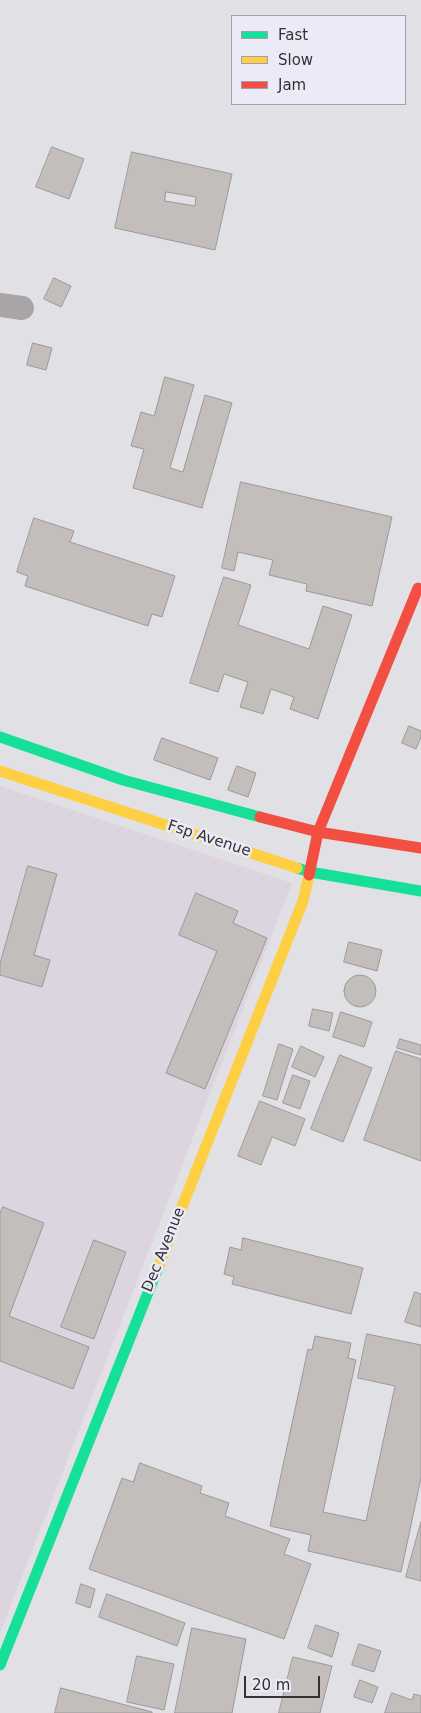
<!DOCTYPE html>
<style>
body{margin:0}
#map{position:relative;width:421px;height:1713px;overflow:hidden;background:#e0e0e5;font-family:"DejaVu Sans",sans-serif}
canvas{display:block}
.legend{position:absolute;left:231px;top:15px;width:175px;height:90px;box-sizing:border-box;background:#ebeaf6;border:1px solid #a1a0aa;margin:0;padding:6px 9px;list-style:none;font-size:15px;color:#333237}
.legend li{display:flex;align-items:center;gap:10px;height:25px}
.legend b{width:25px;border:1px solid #a1a0aa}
.scale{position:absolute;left:244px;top:1676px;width:76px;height:22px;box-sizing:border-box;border:2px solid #333237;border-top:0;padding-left:6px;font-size:15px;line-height:18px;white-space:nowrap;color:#333237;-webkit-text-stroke:4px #ebeaf6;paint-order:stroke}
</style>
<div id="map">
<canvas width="421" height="1713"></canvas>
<ul class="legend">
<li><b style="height:6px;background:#16e098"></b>Fast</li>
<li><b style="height:6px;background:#ffcf43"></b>Slow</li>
<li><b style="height:6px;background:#f24e42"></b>Jam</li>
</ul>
<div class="scale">20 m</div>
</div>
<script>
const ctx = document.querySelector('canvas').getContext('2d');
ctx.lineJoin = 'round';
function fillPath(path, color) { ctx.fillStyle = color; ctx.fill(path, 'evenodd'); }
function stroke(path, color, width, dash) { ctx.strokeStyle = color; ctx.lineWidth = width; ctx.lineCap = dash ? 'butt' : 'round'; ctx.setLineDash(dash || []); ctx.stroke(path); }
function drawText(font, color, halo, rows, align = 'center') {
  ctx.font = font + ' "DejaVu Sans",sans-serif'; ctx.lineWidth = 5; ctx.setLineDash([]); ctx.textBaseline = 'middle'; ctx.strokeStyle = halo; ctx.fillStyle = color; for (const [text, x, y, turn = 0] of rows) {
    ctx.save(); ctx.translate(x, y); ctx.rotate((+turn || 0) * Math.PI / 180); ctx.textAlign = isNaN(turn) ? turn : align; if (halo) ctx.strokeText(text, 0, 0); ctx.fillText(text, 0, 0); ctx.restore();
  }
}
fillPath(new Path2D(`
 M0,786L292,883L0,1633Z`), '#dcd4df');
const building = new Path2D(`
 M52,147L84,159L69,199L36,187Z
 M132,152L232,174L215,250L115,228ZM166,192L196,197L195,206L165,201Z
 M54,278L71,286L61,307L44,299Z
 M33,343L52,348L46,370L27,365Z
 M165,377L194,385L170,468L183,472L205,395L232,403L202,508L133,488L144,449L131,446L141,412L154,416Z
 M241,482L392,517L372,606L306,591L307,584L269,575L273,560L238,552L234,571L222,568Z
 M34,518L74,531L70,542L175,576L162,617L152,614L148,626L25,586L28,576L17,572Z
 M224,577L251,585L238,625L309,649L323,606L352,615L318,719L290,709L294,697L271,689L263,714L240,707L248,682L224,674L218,692L190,683Z
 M409,726L421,731V737L416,749L402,743Z
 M162,738L218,758L210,780L154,760Z
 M237,766L256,773L248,797L228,790Z
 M28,866L57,874L34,955L50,960L42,987L0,975V964Z
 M196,893L238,911L233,923L267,938L205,1089L166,1073L217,951L179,935Z
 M349,942L382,950L377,971L344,962Z
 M344 991a16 16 0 1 1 32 0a16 16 0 1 1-32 0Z
 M313,1009L333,1013L329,1031L309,1026Z
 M341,1012L372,1022L364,1047L333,1037Z
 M400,1039L421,1045V1055L397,1048Z
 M279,1044L293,1049L277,1100L263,1096Z
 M301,1046L324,1057L315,1077L292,1067Z
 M396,1051L421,1059V1161L364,1140Z
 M340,1055L372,1068L343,1142L311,1129Z
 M293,1075L310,1081L300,1109L283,1103Z
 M260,1101L305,1119L295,1146L272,1137L261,1165L238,1156Z
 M3,1207L44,1223L9,1316L89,1347L73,1389L0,1361V1214Z
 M243,1238L363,1268L351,1314L232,1284L234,1277L224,1274L230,1247L241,1250Z
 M94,1240L126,1252L94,1339L61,1327Z
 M415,1292L421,1294V1327L405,1322Z
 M367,1334L421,1345V1478L401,1572L308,1551L311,1535L270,1526L308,1349L312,1350L315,1336L351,1343L348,1358L356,1360L323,1512L366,1521L395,1386L358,1378Z
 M140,1463L202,1486L200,1493L229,1503L225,1516L290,1539L284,1554L311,1564L284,1639L89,1569L122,1478L133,1482Z
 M421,1522V1581L406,1577Z
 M81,1584L95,1589L90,1608L76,1603Z
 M107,1594L185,1623L177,1646L99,1617Z
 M316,1625L339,1633L332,1657L308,1648Z
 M192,1628L246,1639L232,1713H175Z
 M359,1644L381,1651L374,1672L352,1665Z
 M137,1656L174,1664L164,1710L127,1702Z
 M293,1657L332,1666L320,1713H279Z
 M360,1680L378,1687L372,1703L354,1697Z
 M61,1688L152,1712V1713H55Z
 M392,1693L412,1700L414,1694L421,1696V1713H385Z`);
fillPath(building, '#c3bebc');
stroke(building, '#9a989a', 1);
stroke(new Path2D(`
 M0,305L22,308`), '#a9a5a6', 24);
stroke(new Path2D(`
 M0,737L123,780L260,817
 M297,868L310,872L421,891
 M0,1665L159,1265`), '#16e098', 11);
stroke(new Path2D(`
 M0,771L297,868
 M159,1265L303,901L309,875`), '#ffcf43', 11);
stroke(new Path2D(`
 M260,817L318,832L421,848
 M309,875L318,832L418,588`), '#f24e42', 11);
drawText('15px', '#333237', '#ebeaf6', [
 ["Fsp Avenue",209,839,18],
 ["Dec Avenue",164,1250,-68]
]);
</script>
